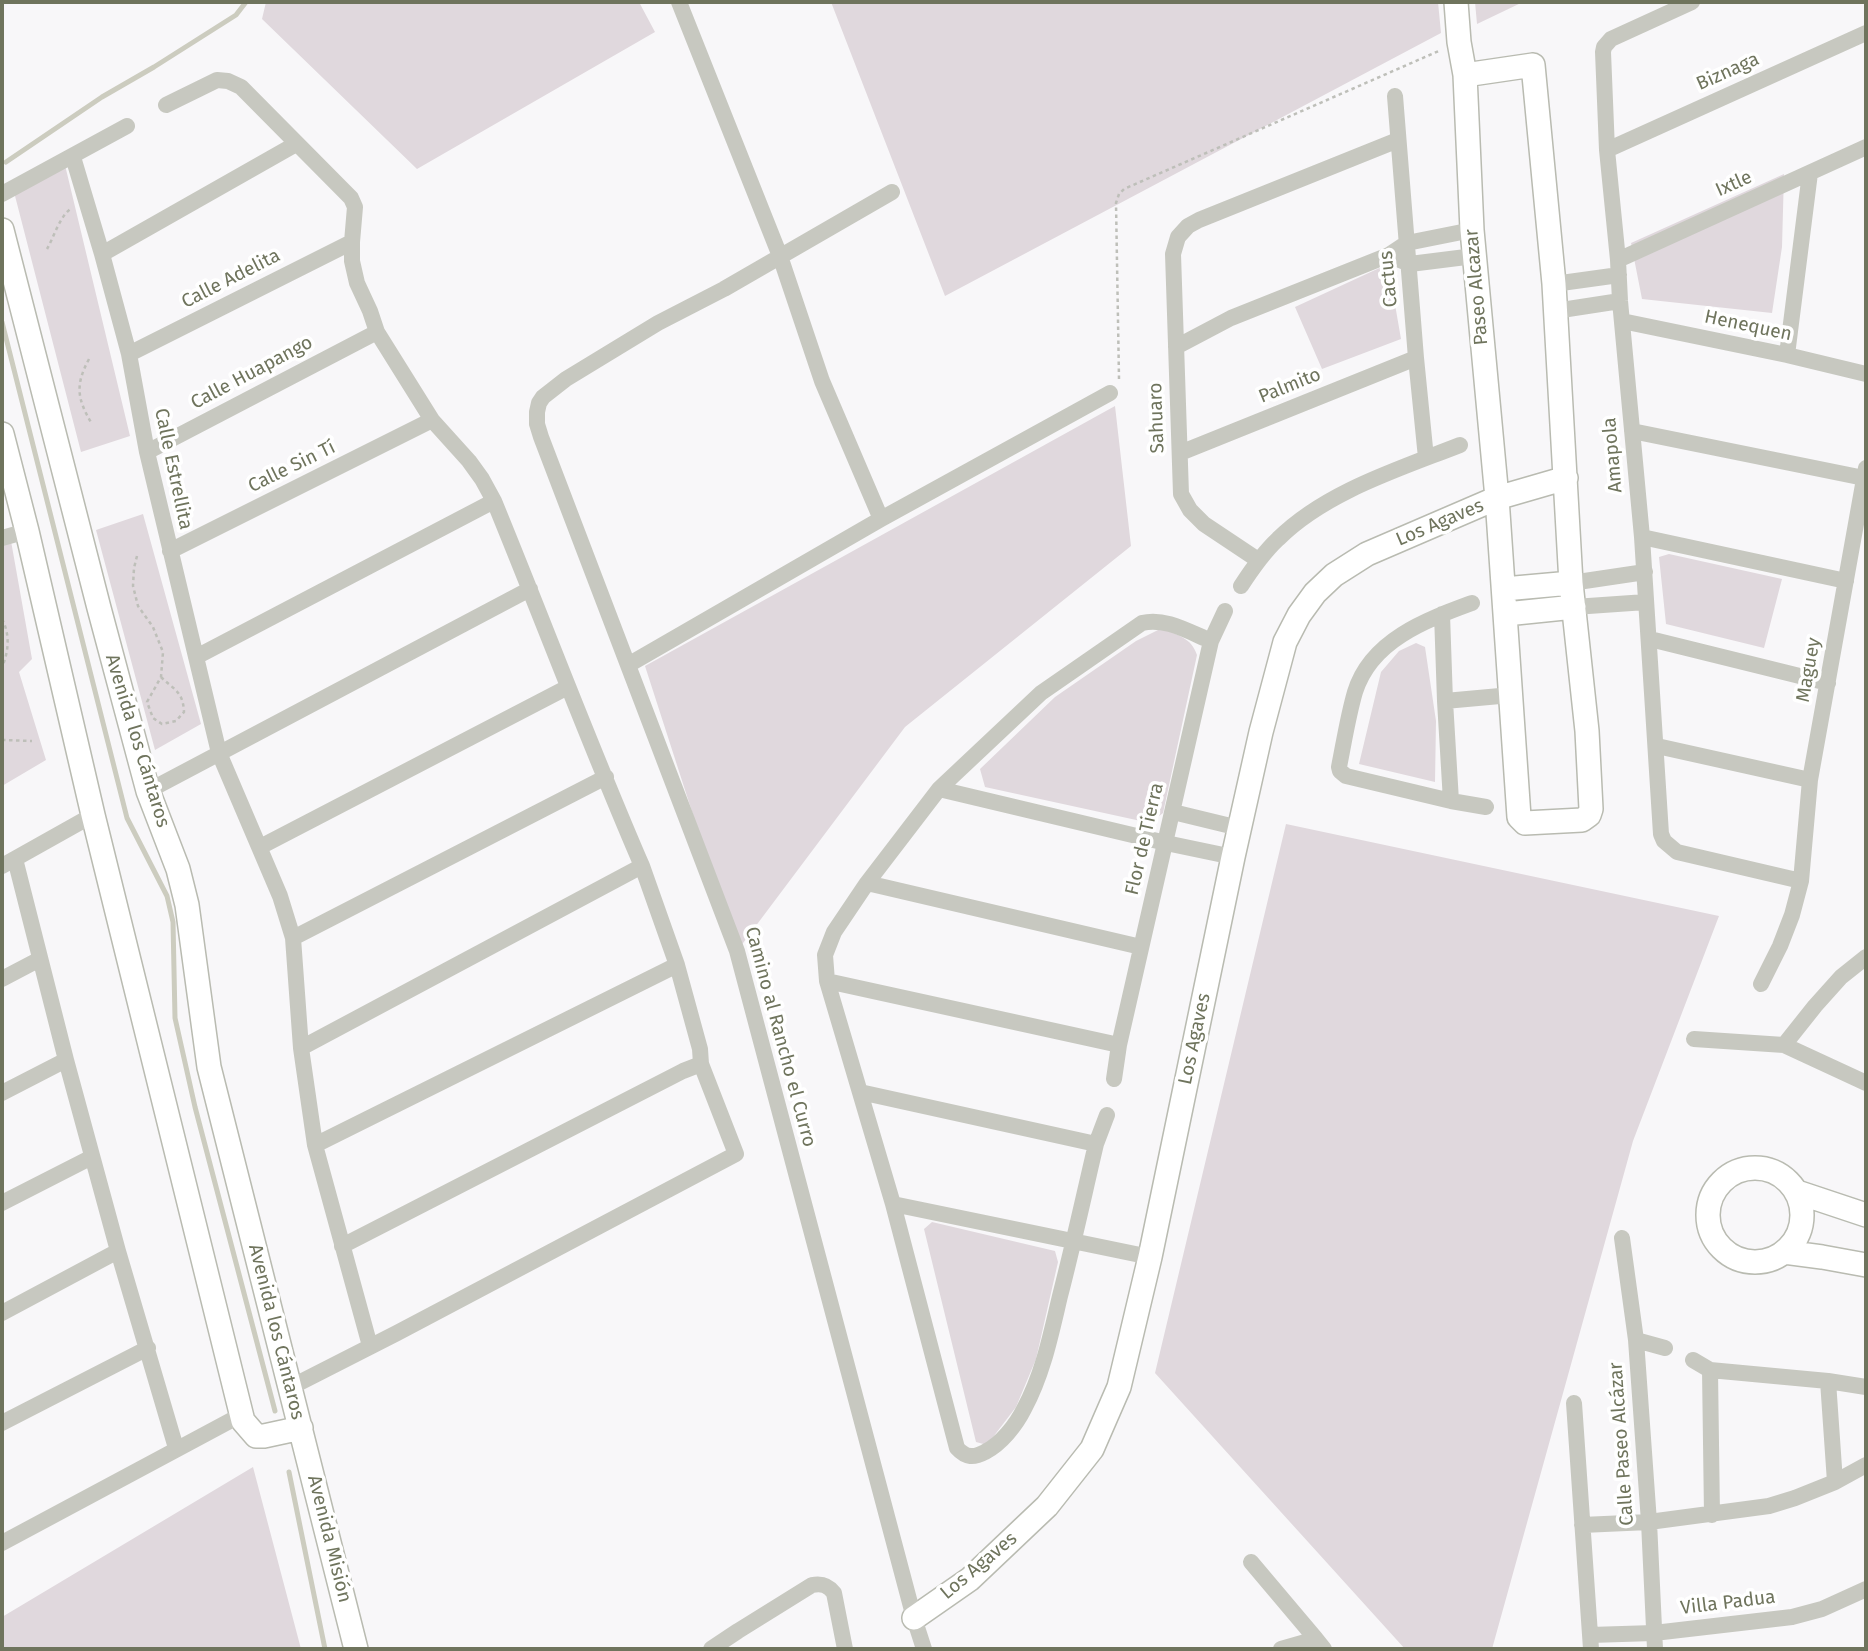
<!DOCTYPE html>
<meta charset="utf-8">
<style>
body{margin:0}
#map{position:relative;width:1868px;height:1651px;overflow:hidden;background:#f8f7f9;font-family:"Fira Sans",sans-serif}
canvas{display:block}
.frame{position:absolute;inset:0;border:4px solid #6f745d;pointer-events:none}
</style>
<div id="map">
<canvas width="1868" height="1651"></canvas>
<div class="frame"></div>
</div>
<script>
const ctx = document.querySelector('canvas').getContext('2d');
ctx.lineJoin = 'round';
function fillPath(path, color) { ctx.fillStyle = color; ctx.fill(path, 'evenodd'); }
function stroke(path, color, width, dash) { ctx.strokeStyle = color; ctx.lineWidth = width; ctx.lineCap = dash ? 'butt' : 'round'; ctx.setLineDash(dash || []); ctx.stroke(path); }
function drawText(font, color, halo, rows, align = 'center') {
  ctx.font = font + ' "Fira Sans",sans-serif'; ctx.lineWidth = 7; ctx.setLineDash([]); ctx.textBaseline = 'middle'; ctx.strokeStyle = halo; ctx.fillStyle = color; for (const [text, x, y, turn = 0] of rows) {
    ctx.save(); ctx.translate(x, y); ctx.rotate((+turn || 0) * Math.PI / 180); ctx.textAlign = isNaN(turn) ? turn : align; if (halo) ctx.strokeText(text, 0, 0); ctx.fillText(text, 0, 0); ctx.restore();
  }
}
fillPath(new Path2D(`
 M266,2H639L655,32L417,169L262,19Z
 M831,2H1438L1441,33L945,296Z
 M1475,2H1523L1477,24Z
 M65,165L130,436L81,452L14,192Z
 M1784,174L1782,247L1772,313L1642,299L1631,243Z
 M1388,264L1401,339L1322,369L1295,307Z
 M1115,406L1131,546L905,727L737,951L645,666Z
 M143,514L201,724L155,750L96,530Z
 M11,541L32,659L19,672L46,760L2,786V544Z
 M1669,554L1782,579L1764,648L1666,624L1659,557Z
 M1162,628C1178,636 1191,637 1197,655L1163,813L1150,823L985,787L980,769L1055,697L1136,641Z
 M1416,643L1425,647L1436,721L1435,782L1359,764L1381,672L1399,651Z
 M1286,824L1719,916L1633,1141L1492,1649H1405L1155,1373Z
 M932,1222L1055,1251L1058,1262L1036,1359L1016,1407L987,1445L976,1442L924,1229Z
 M253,1467L301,1649H2V1617Z`), '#e0d8dd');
stroke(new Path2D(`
 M6,162L102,97L154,67L236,15L246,2
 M2,322L127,818L167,896L173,922L175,1018L195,1107L275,1411
 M289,1472L325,1649`), '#ccccbf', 5);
const secondary = new Path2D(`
 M1456,2L1459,42L1465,75L1472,230L1497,498L1519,817L1525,823L1582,820L1589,815L1591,809L1587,731L1571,583L1554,284L1533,65L1465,75
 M2,230L99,608L148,791L178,869L187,905L209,1067L356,1649
 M2,434L27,531L93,815L243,1421L256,1436H264L301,1428
 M1504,589L1571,583
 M1506,614L1574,607
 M1708 1215a47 47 0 1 1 94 0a47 47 0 1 1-94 0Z
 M1797,1192L1866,1215
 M1784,1252L1822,1257L1866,1265
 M914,1618L970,1579L1047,1506L1092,1449L1119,1387L1150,1257L1233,857L1261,732L1285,642L1299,615L1315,593L1334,575L1367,554L1497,498L1566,478`);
stroke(secondary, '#b9bbb1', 26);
stroke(new Path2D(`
 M47,249C54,237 60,215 72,208
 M89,359C75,385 77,399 92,424
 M1119,379L1116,203L1119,194L1124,189L1441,50
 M137,556L134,568L133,586L138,606L153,627L163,652L161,677L147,702L153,718L162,724L176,721L184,712C183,691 174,690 161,677
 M2,619C10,634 9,651 2,667
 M2,740L32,741`), '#bebfb9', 2.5, [3.5, 3.5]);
stroke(new Path2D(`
 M679,2L780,256L822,381L881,519
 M1692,2L1611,39L1604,47L1603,52L1607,150L1618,260L1620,301L1642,537L1661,834L1664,841L1677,852L1801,881
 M1395,96L1416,358L1426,458
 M166,105L217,80L228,81L241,87L351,198L355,207L352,242V261L357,283L370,311L377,332L432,420L469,461L482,479L494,501C544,623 590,746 642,866L301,1048
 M1607,150L1866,33
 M73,157L102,254L129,354L147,452L219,753L280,896L293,938L301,1048L315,1145L370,1346
 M892,192L724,289L658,323L566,379L543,397L539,403L537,412V424L541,437L737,951L914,1618L924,1649
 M2,194L127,126
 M102,254L296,144
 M1400,260L1410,264L1474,256
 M1618,260L1866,147
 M1554,284L1619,275
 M1555,311L1620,301
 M1622,321L1787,355L1866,374
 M1176,347L1231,318L1389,255L1407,243L1472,230
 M129,354L352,242
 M1787,355L1810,173
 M1632,431L1864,478
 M147,452L377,332
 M1180,453L1416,358
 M1642,537L1846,581
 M2,538L27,531
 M170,551L432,420
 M1258,560L1204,524L1190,510L1181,494L1173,254L1178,237L1188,226L1199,220L1398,140
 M1571,583L1645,572
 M1241,586C1252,569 1263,553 1278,539C1325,492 1399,469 1460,445
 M1472,603C1426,620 1371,640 1355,692C1348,716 1344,742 1339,767L1340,771L1346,776L1451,801L1486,807
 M1574,607L1646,602
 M1442,614L1445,701L1451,801
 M1650,639L1828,683
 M196,657L494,501
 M628,665L881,519L1110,393
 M1445,701L1511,695
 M1657,746L1810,780
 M939,789L1166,843L1233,857
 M148,791L530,589
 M1173,812L1239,828
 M260,847L568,687
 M15,859L66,1060L118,1251L176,1448
 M2,866L93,815
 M867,883L1141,947
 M293,938L606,777
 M2,979L40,959
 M827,981L1119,1045
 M1761,984L1780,946L1792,915L1801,881L1810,780L1866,468
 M1694,1039L1784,1045L1866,1083
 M1784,1045L1815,1006L1841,977L1866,957
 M1114,1079L1119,1045L1211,641L1225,611
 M860,1092L1096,1144
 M2,1093L66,1060
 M1107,1115L1096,1144C1084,1195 1073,1246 1060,1296C1051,1334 1043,1374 1024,1409C1016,1425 1001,1444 985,1452C974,1458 966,1458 957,1448L893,1204L827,981L825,955L834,932L867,883L939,789L1041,693L1142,623C1165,617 1189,632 1211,641
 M315,1145L677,965L642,866
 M2,1203L92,1157
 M893,1204L1150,1257
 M1622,1238L1636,1340L1649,1522L1655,1649
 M342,1246L683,1071L701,1064L700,1049L677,965
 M2,1313L118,1251
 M1636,1340L1665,1348
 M1693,1360L1710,1370L1828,1381L1866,1387
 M1710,1370L1712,1515
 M1828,1381L1835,1482
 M291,1387L397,1333L736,1154L701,1064
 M1574,1403L1591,1649
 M2,1423L148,1348
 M1582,1525L1649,1522L1769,1506L1795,1498L1835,1482L1866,1465
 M2,1543L241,1415
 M1251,1562L1316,1639
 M1590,1635L1654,1633L1792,1617L1822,1609L1866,1589
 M711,1649L738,1631L812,1585C822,1583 828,1585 834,1593L845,1649
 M1281,1649L1316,1639L1324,1649`), '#c7c8c0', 16);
stroke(secondary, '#fff', 23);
drawText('19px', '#6f745d', '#fff', [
 ["Biznaga",1728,72,-24],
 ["Ixtle",1734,184,-24],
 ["Calle Adelita",231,279,-27],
 ["Cactus",1389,279,-95],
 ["Paseo Alcazar",1477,287,-95],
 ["Henequen",1748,326,12],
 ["Calle Huapango",252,373,-28],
 ["Palmito",1290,386,-22],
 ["Sahuaro",1157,418,-92],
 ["Amapola",1613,455,-95],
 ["Calle Sin Tí",292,467,-26],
 ["Calle Estrellita",173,469,78],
 ["Los Agaves",1440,523,-23],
 ["Maguey",1809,670,-80],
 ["Avenida los Cántaros",137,741,73],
 ["Flor de Tierra",1145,839,-77],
 ["Camino al Rancho el Curro",780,1037,75],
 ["Los Agaves",1195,1039,-78],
 ["Avenida los Cántaros",276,1332,76],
 ["Calle Paseo Alcázar",1622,1444,-94],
 ["Avenida Misión",329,1539,76],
 ["Los Agaves",979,1566,-40],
 ["Villa Padua",1728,1603,-7]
]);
</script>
